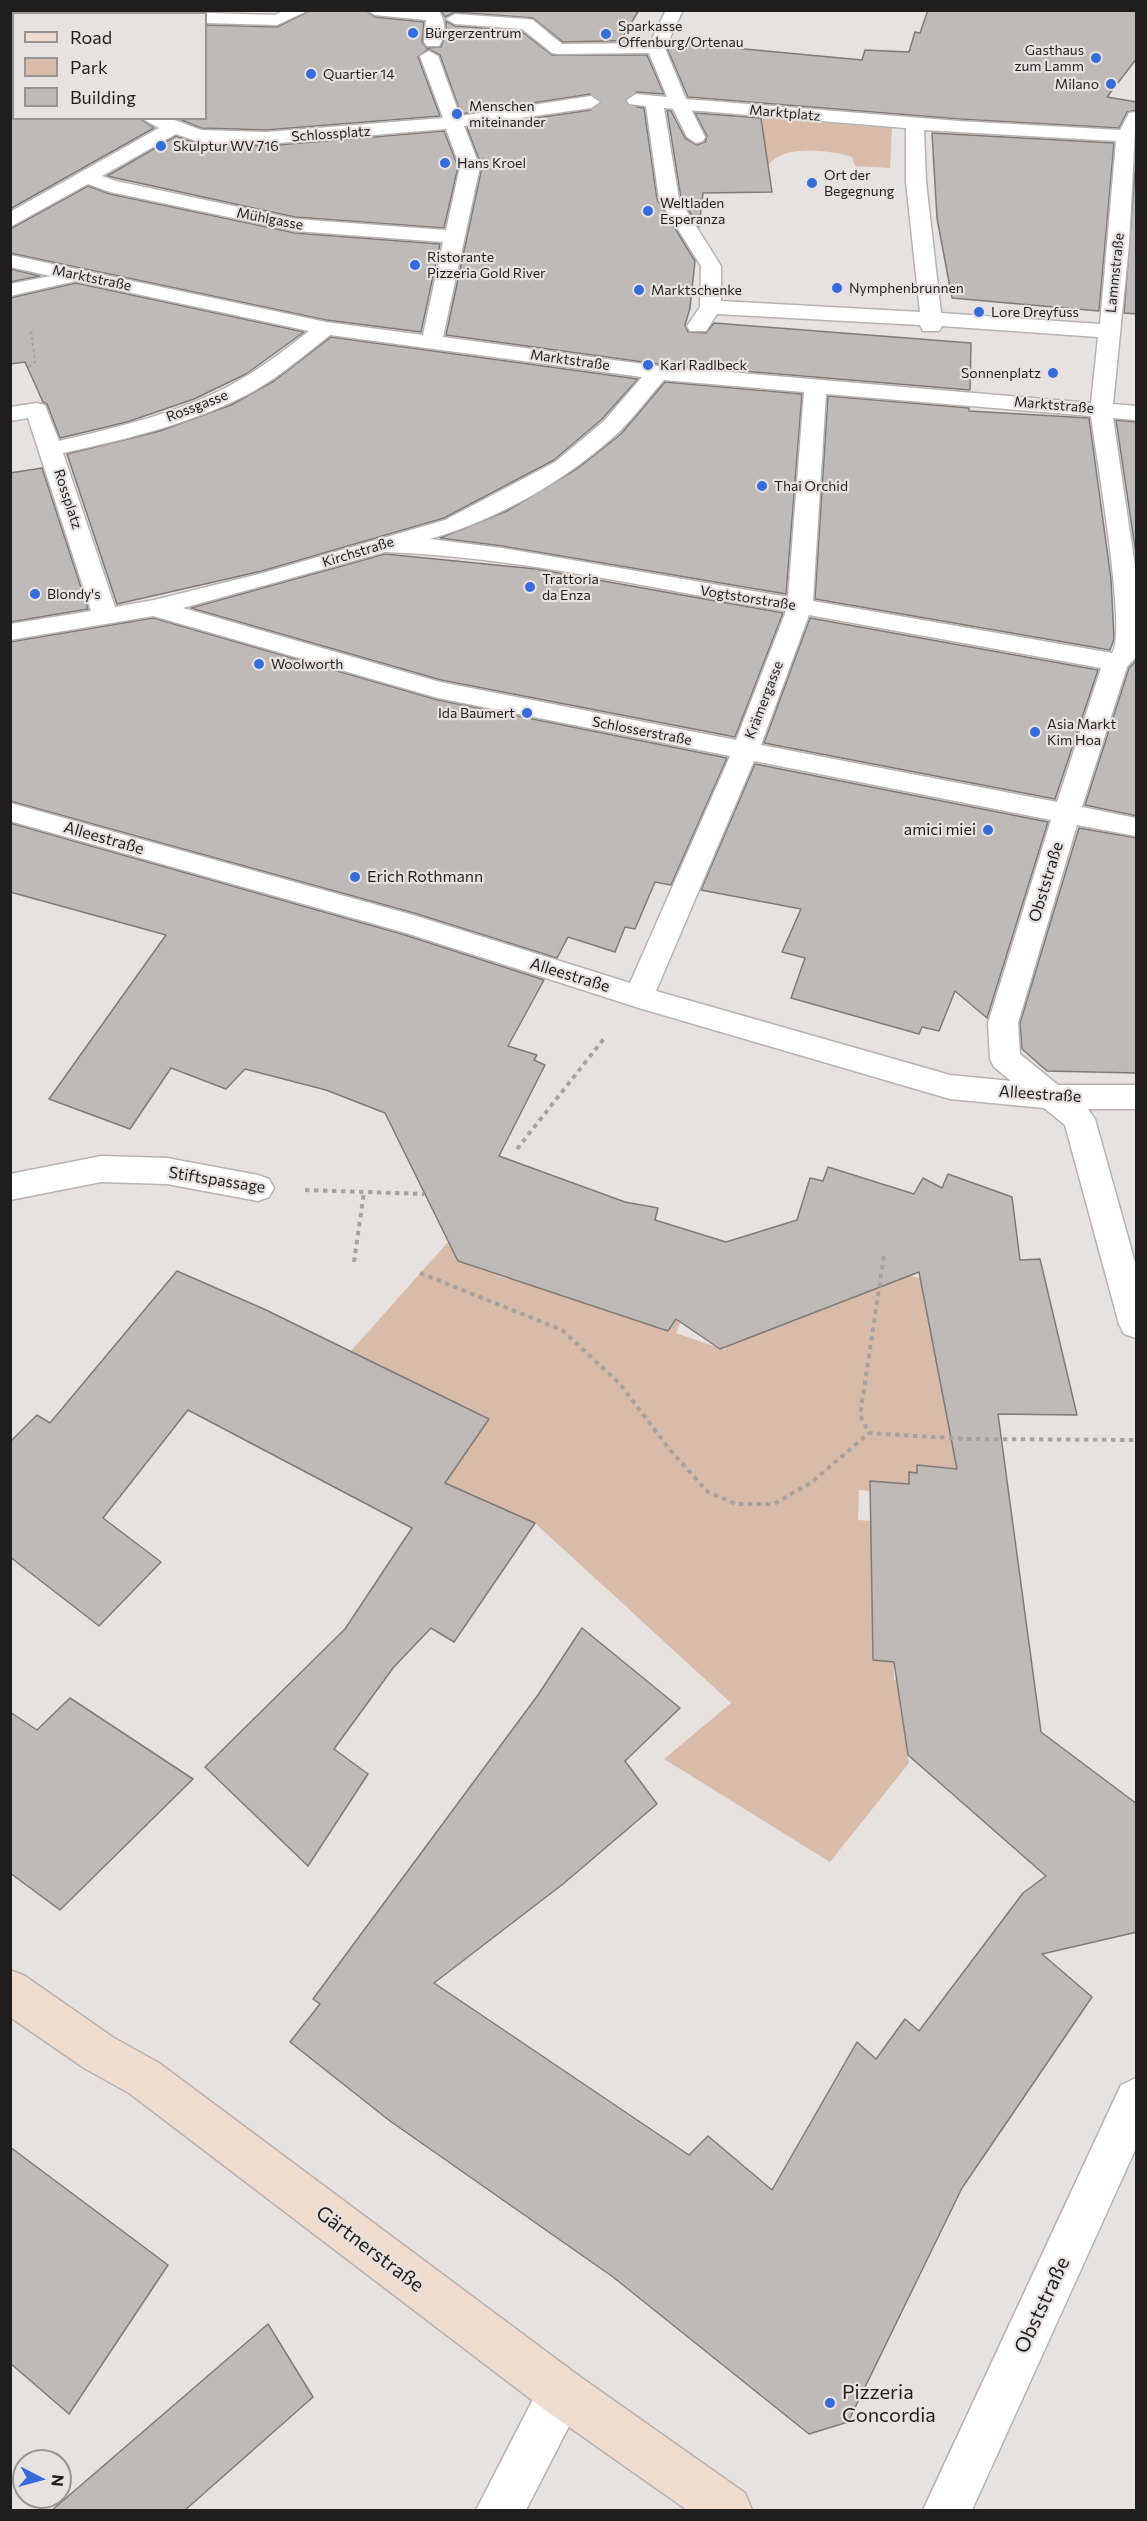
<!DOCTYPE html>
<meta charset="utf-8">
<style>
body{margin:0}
#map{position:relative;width:1147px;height:2521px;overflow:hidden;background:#e7e2df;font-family:Commissioner,sans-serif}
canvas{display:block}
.frame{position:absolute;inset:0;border:12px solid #201e1d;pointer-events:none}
.legend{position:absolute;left:12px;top:12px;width:195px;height:108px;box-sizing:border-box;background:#e7e2df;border:2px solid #979491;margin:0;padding:8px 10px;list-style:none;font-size:18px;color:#201e1d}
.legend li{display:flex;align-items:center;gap:12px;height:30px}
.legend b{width:30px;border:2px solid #979491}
.north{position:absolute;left:12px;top:2449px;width:60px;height:60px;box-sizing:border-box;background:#e7e2df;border:2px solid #979491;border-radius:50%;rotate:96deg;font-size:16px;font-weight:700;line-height:24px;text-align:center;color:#201e1d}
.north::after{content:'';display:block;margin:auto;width:21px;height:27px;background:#356bda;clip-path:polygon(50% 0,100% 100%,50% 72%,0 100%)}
</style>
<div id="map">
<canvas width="1147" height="2521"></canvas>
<div class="frame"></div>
<ul class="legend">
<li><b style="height:8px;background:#f0dccf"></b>Road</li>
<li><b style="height:16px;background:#d9bba9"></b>Park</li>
<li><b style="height:16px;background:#bfbab7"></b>Building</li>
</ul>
<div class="north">N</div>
</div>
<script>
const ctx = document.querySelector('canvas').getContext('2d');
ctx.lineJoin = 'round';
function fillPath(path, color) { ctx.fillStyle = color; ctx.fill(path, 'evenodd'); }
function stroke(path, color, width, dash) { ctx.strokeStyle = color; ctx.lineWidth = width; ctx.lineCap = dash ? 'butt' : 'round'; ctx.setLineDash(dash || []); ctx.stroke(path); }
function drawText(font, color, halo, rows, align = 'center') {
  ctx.font = font + ' Commissioner,sans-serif'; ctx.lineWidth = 4.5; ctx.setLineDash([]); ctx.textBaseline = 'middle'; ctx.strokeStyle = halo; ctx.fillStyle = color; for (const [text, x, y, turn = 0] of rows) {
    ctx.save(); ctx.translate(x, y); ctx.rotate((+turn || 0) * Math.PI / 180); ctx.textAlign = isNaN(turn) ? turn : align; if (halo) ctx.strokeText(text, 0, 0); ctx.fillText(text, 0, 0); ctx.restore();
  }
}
fillPath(new Path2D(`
 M740,116L892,128L890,168L855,166L852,157C830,150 782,144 768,166L718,126Z
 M448,1242L463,1248L457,1261L507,1279L513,1267L526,1284L652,1325L659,1313L681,1321L676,1333L725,1350L731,1336L744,1340L856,1297L876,1253L889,1271L920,1278L969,1472L917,1473L909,1484L870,1481V1491L859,1490L858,1520L873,1521L884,1583L871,1582L872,1613L890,1614L873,1628L872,1660L894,1662V1680L913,1682L900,1706L909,1763L830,1862L664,1759L731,1703L535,1523L445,1483L489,1419L351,1351Z`), '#d9bba9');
const building = new Path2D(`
 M311,10H365L375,17L424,22L422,42L427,48L441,47L446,33V21L455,26L521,31L552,55H647L664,94L636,92L625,101L629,106L644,108L657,199L695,261L690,308L685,325L688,332L706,333L714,323L971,343L970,390L658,364L446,335L482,167L467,128L591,110L602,101L591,94L461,114L440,55L428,49L418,57L440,116L266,130L201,128L177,118H206V25L277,27Z
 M441,10H639L622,38L649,40L563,42L533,18L455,12L445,17Z
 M928,10H1137V58L1107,97L1137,102V110L1127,112L1119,128L959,119L688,97L667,48L670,42L862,60L865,50L909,52L915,32L920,33Z
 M667,110L671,111L685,138L697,145L705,142L707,136L695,113L761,118L772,192L703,193L699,227L681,198Z
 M10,118H139L154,128L10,209Z
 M444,131L458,167L444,228L295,217L107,176L176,136L199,144L266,146Z
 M932,133L1114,143L1099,311L952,298L937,218Z
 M1137,145V314L1124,313Z
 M88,186L110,194L295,233L440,244L421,332L326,320L10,253V229Z
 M10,269L40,276L10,282Z
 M76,283L304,332L246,374L194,399L127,422L60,438L47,404L43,402L25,362L10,364V298Z
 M331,337L638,379L602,419L554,460L444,518L262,571L117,604L67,454L160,431L231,405L274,381Z
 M665,382L802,394L786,594L502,546L440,538L507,511L578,468L621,434Z
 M828,396L969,408V411L1089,418L1111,579L1114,639L1110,650L815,599Z
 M1116,420L1137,422V561Z
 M42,468L88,609L10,622V473Z
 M385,554L536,569L783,613L735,737L441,680L191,608Z
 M153,618L438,700L727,758L671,885L655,882L635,929L625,927L615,952L568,937L557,958L414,913L10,801V642Z
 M810,618L1098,670L1055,799L764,743Z
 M1137,660V816L1085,805L1129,668Z
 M755,764L1048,822L987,1018L955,991L939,1031L922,1027L919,1034L791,998L805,958L782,952L801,909L701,890Z
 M10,823L405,935L544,980L508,1046L537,1055L534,1060L545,1065L499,1156L625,1202L658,1208L655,1220L726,1242L797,1220L810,1178L823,1181L828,1167L914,1194L923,1178L942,1188L948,1174L1012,1197L1020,1260L1040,1259L1077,1415L998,1414L1041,1732L1137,1804V1932L1042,1954L1092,1997L962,2188L848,2422L809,2434L613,2277L390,2121L290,2042L320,2004L313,1999L538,1695L582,1628L680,1708L625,1761L657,1804L563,1884L434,1983L689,2155L708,2136L772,2190L857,2042L876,2059L905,2019L919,2031L1023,1893L1046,1876L908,1755L894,1662L873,1660L870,1481L909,1484V1472L917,1473V1465L957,1469L919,1272L720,1349L676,1319L668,1331L458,1261L385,1113L326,1090L245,1069L226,1089L171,1068L130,1129L49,1099L166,935L10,892Z
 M1079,828L1137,838V1073L1047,1071L1022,1049L1020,1023Z
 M177,1271L266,1310L489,1419L445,1483L535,1523L454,1642L431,1628L393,1668L334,1749L368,1774L308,1866L205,1767L345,1629L412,1528L188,1410L103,1518L161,1562L99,1626L10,1557V1442L37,1415L50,1423Z
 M70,1698L193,1779L60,1910L10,1873V1712L37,1730Z
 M10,2147L168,2265L69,2414L10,2363Z
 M268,2324L313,2397L184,2511H51Z`);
fillPath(building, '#bfbab7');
stroke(building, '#7e7a77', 1.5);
stroke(new Path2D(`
 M591,102L636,100`), '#bfbbb8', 20, [20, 10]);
const lane = new Path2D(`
 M679,97L688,103L705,137L703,141L696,143L687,137L670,103Z`);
const street = new Path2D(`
 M53,10H71L70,14H52Z
 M285,10H309L277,25L206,23V14H203L206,13L275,15Z
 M367,10L439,11C446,22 446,35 439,46H427L424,42L426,20L375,15Z
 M666,10H683L665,48L686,99L959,121L1120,130L1129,113L1136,112L1129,244L1113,404L1136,406V420L1113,418L1136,573V657L1127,667L1082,807L1136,818V836L1077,825L1018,1023L1020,1054L1058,1085H1136V1109H1088L1095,1119L1136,1266V1338L1124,1334L1119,1324L1065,1125L1044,1108L950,1099L639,1008L406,933L10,821V803L413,915L630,983L730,756L438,698L153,616L10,640V624L91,611L28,418L10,421V407L37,403L45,405L59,441C119,427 183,412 238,381C263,367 286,349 309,331L76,281L10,296V284L51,276L10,267V255L326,322L423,335L443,242L295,231L110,192L88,184L10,227V212L159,128L141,118H169L201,130L266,132L443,118L420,56L429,51L438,56L460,116L591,96L600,102L591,108L464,126L480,167L443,337L658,366L1091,403L1098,337L942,326L939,331H923L920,325L717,314L706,331H690L687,326L700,307L701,266L659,199L646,106L629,104L627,100L636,94L667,97L649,53L558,54L552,53L522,29L455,24L446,19L455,14L527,19L533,20L562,44L650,43ZM664,108L906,128V182L920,312L721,301V266L679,199ZM446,129L460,167L446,230L295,219L116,181L102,176L176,134L199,142L266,144ZM924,130L1116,141L1100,324L941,313L926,182ZM330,335L642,377L604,421L555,462L445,520L263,573L154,600L115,607L63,453C127,439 194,423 252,392C280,376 305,355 330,335ZM664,380L804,392L788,597L502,548L430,539C498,519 566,481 619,432C635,416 649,397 664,380ZM826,394L1091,416C1095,450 1128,635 1112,653L813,601ZM385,552C520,557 653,589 786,611L736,740L440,682L183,608ZM809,615L1101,668L1057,802L761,745ZM754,761L1051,820L988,1023L990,1059L994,1067L1011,1081L950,1075L656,991Z
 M14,47V58L10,59V48Z
 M101,1156L167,1158L258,1175L269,1179L274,1188L269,1197L258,1201L167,1184L101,1182L10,1200V1174Z
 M1136,2078V2148L972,2510H923L1121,2085Z
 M562,2369L579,2376L586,2393L526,2510H476L545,2376Z`);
const secondary = new Path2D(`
 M10,1970L25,1976L114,2038L159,2063L579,2376L745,2493L752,2510H687L545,2410L129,2093L84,2068L10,2017Z`);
stroke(lane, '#b7b2af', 3);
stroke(street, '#b7b2af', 3);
stroke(secondary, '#b7b2af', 3);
stroke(new Path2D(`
 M29,367L35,362L31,329`), '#a6a2a0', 2, [3, 3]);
stroke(new Path2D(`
 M517,1149L606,1036
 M305,1190L424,1194
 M884,1256L860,1415L869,1433L967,1439L1136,1440
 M354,1262L364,1192
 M420,1273L562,1330L620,1384L670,1450L708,1492L736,1504H774L812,1482L869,1433`), '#a6a2a0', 4, [4.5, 4.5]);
fillPath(lane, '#fff');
fillPath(street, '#fff');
fillPath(secondary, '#f0dccf');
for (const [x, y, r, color] of [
 [413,33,6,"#356bda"],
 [606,34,6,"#356bda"],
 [1096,58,6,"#356bda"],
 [311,74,6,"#356bda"],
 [1111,84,6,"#356bda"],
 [457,114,6,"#356bda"],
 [161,146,6,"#356bda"],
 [445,163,6,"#356bda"],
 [812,183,6,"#356bda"],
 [648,211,6,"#356bda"],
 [415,265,6,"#356bda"],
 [837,288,6,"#356bda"],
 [639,290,6,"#356bda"],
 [979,312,6,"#356bda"],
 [648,365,6,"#356bda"],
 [1053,373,6,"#356bda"],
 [762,486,6,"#356bda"],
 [530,587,6,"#356bda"],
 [35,594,6,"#356bda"],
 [259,664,6,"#356bda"],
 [527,713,6,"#356bda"],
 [1035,732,6,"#356bda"],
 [988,830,6,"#356bda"],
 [355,877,6,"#356bda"],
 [830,2403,6,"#356bda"]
]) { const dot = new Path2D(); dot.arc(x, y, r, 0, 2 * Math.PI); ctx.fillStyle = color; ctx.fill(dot); stroke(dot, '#e7e2df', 2); }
drawText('14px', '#201e1d', '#e7e2df', [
 ["Sparkasse",618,26],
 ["Offenburg/Ortenau",618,42],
 ["Bürgerzentrum",425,33],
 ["Gasthaus",1084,50,"right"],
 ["zum Lamm",1084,66,"right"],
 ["Quartier 14",323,74],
 ["Milano",1099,84,"right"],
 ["Menschen",469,106],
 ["miteinander",469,122],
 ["Skulptur WV 716",173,146],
 ["Hans Kroel",457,163],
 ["Ort der",824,175],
 ["Begegnung",824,191],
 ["Weltladen",660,203],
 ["Esperanza",660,219],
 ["Ristorante",427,257],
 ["Pizzeria Gold River",427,273],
 ["Nymphenbrunnen",849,288],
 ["Marktschenke",651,290],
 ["Lore Dreyfuss",991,312],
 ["Karl Radlbeck",660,365],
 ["Sonnenplatz",1041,373,"right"],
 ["Thai Orchid",774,486],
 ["Trattoria",542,579],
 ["da Enza",542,595],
 ["Blondy's",47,594],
 ["Woolworth",271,664],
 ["Ida Baumert",515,713,"right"],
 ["Asia Markt",1047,724],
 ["Kim Hoa",1047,740]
], 'left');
drawText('14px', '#201e1d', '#e7e2df', [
 ["Marktplatz",785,113,5],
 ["Schlossplatz",331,134,-4],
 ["Mühlgasse",270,219,11],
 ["Lammstraße",1115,273,-84],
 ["Marktstraße",92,278,12],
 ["Marktstraße",570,360,8],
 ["Marktstraße",1054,405,5],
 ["Rossgasse",197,406,-21],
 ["Rossplatz",68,499,72],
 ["Kirchstraße",358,552,-17],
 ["Vogtstorstraße",748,598,9],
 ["Krämergasse",764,700,-69],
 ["Schlosserstraße",642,731,11]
]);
drawText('16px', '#201e1d', '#e7e2df', [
 ["amici miei",976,830],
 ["Erich Rothmann",367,877,"left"]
], 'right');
drawText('16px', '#201e1d', '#e7e2df', [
 ["Alleestraße",104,838,16],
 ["Obststraße",1046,882,-73],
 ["Alleestraße",570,975,17],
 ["Alleestraße",1040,1094,4],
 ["Stiftspassage",217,1180,9]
]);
drawText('20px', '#201e1d', '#e7e2df', [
 ["Gärtnerstraße",370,2249,37],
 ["Obststraße",1042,2305,-65]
]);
drawText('20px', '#201e1d', '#e7e2df', [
 ["Pizzeria",842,2392],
 ["Concordia",842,2415]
], 'left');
</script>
